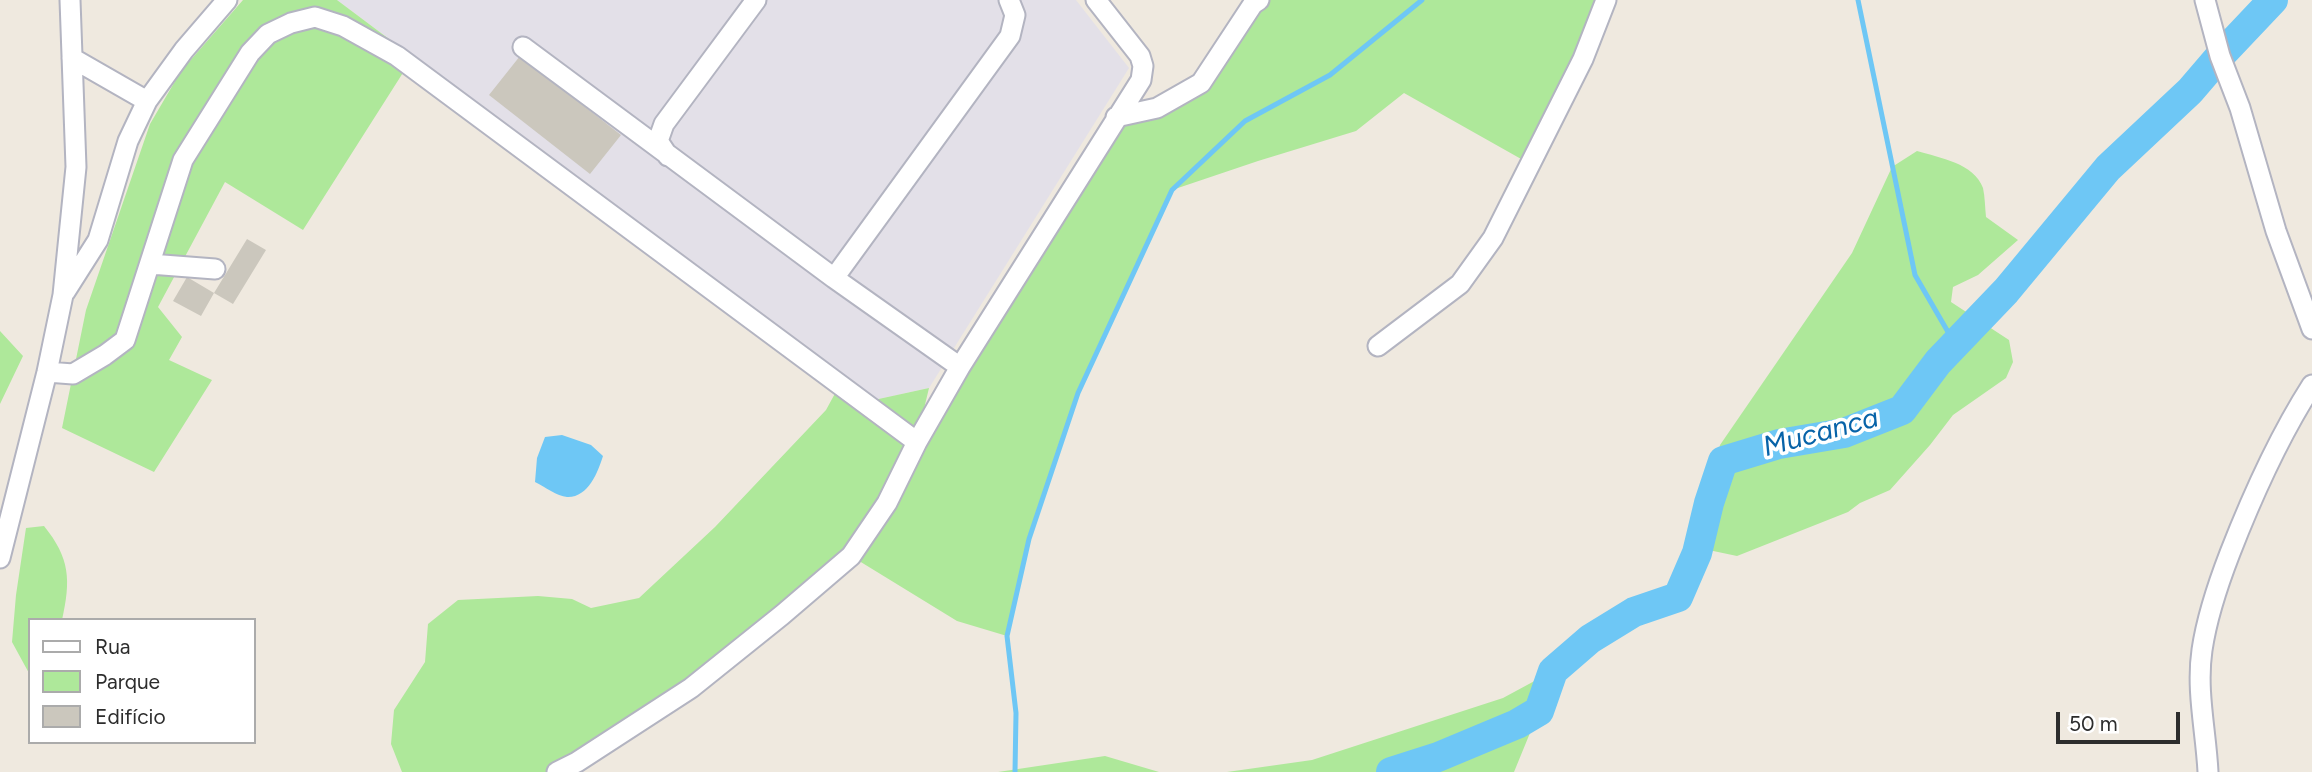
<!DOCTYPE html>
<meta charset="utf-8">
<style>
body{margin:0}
#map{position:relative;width:2312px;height:772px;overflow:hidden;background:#efe9df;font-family:Figtree,sans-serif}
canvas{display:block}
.legend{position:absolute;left:28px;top:618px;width:228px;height:126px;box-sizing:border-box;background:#fff;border:2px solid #ababab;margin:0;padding:9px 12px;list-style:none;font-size:21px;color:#2d2d2d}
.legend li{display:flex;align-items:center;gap:14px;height:35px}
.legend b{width:35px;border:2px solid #ababab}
.scale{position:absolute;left:2056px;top:712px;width:124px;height:32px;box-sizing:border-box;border:4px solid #2d2d2d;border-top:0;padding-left:9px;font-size:21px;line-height:24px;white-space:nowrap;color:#2d2d2d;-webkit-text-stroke:5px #fff;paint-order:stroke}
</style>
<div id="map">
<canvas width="2312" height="772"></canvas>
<ul class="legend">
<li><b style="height:9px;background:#fff"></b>Rua</li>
<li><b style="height:19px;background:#aee89a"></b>Parque</li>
<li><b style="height:19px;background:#cbc7bd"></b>Edifício</li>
</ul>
<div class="scale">50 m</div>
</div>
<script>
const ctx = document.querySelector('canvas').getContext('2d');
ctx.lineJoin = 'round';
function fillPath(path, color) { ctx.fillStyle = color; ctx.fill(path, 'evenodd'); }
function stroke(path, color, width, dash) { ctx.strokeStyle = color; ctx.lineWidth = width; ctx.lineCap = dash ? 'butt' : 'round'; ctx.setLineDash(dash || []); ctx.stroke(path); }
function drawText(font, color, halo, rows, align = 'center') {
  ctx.font = font + ' Figtree,sans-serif'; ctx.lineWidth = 7; ctx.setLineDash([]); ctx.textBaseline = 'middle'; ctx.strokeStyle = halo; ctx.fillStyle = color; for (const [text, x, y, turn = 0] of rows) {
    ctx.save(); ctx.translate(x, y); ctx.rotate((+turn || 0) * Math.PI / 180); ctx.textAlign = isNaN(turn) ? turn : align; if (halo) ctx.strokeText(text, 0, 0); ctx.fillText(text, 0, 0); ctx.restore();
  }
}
fillPath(new Path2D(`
 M337,0H1076L1129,68L929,388L874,400Z`), '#e3e0e8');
fillPath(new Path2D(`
 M243,0H337L413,57L303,230L225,182L158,307L182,337L169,360L212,380L154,472L62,428L86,310L150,124L181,71Z
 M1259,0H1606L1530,164L1404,93L1356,131L1258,161L1172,190L1078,393L1029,539L1007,636L957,621L851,556L782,615L557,772H402L391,744L394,710L425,662L428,624L458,600L538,596L572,599L591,608L639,598L715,527L826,410L844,377L874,400L929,388L917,438L1116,117L1201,83Z
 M1917,151C1940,158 1974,163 1983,188C1985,197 1985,208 1986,217L2018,240L1978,275L1953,287L1951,302L2009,340L2013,362L2006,378L1953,415L1930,445L1890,490L1860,503L1848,512L1737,556L1699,548L1720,445L1852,253L1892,167Z
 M0,331L23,356L0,404Z
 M44,526C70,558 71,580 62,620H30V675L12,642L16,595L26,528Z
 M1553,671L1539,711L1514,772H1227L1312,760L1503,698Z
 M1105,756L1159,772H998Z`), '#aee89a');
fillPath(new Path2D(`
 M562,435L591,445L603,456C598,472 588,498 567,497C557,496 545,487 535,482L537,458L545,437Z`), '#6ec7f5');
stroke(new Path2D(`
 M1858,0L1915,275L1955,344
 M1015,772L1016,713L1007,636L1029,539L1078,393L1172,190L1245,121L1330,75L1422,0`), '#6ec7f5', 5);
stroke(new Path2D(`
 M1391,772L1438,757L1517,724L1539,711L1553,671L1590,639L1634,612L1678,597L1697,553L1709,503L1723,461L1779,444L1844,433L1902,410L1938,362L2006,291L2108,168L2190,91L2220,56L2273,0`), '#6ec7f5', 30);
fillPath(new Path2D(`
 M520,56L621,135L590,174L489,95Z
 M247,239L266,250L233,304L214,293Z
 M187,277L214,293L201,316L173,301Z`), '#cbc7bd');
const minor = new Path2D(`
 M2205,0L2220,56L2240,108L2276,231L2312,329
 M523,47L834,278L960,367
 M72,58L147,101
 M1116,117L1157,108L1201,83L1253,4L1259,0
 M668,156L658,141L664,124L756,0
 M150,264L215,269
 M834,278L1010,36L1015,15L1009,0
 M65,292L98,240L128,141L147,101L184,50L227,0
 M1378,346L1460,284L1493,238L1583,59L1606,0
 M47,372L73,374L105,355L125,340L183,160L250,53L268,34L291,23L315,17L343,26L397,56L917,442
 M0,558L47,372L63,295L76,167L70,0
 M557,772L577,762L691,688L782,615L851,556L887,503L917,442L960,367L1141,80L1143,66L1140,56L1096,0
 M2208,772C2206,731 2196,691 2202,650C2207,616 2218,584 2230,553C2253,494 2278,438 2312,385`);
stroke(minor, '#b3b4c1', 23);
stroke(minor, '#fff', 19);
drawText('italic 28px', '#0763a8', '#fff', [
 ["Mucanca",1821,433,-15]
]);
</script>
